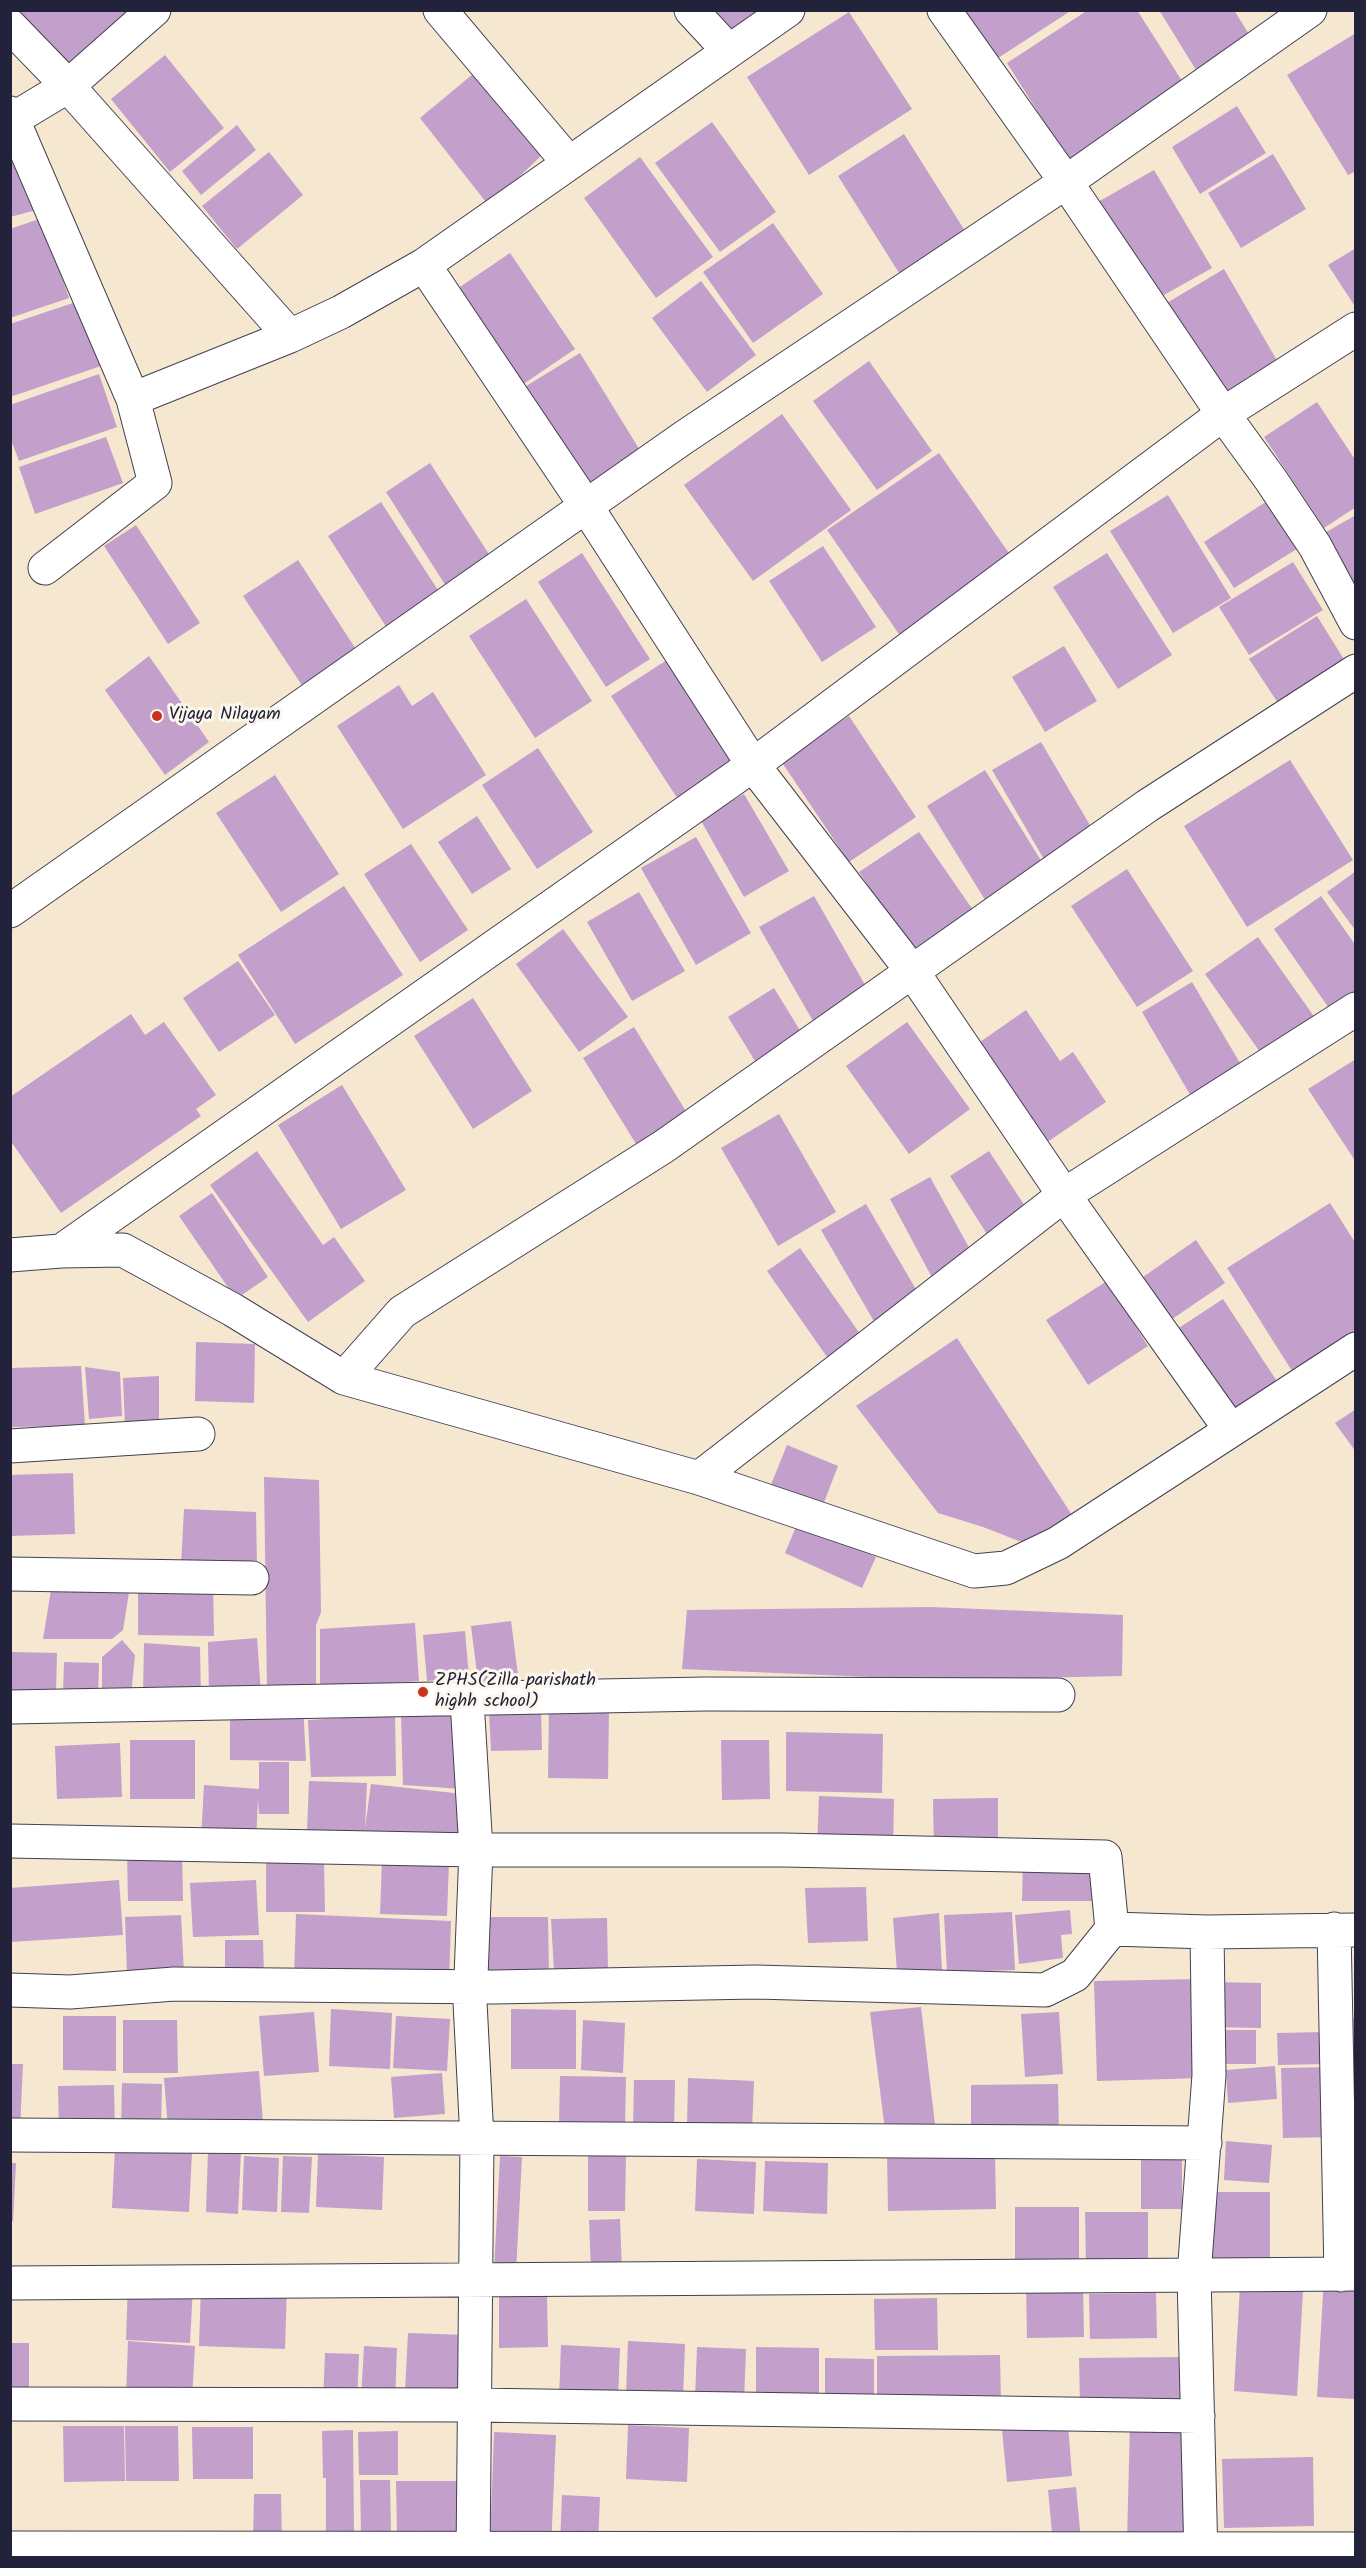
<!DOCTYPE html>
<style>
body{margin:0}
#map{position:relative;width:1366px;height:2568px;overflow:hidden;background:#f5e7d0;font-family:Kalam,sans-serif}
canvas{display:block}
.frame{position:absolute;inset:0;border:12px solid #22223b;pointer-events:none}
</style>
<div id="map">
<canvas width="1366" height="2568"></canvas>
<div class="frame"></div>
</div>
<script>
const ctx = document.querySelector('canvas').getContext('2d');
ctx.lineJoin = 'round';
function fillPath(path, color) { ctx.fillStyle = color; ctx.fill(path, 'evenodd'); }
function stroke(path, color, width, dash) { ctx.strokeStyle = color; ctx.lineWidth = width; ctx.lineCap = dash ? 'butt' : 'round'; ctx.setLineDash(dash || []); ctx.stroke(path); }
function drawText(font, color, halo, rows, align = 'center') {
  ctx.font = font + ' Kalam,sans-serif'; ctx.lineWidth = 6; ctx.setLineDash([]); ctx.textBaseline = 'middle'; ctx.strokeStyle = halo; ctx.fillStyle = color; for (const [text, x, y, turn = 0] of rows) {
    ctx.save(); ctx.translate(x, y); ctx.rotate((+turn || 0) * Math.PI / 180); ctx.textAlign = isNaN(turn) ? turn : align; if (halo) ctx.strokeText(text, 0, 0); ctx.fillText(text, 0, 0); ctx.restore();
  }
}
fillPath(new Path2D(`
 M18,10H136L64,72Z
 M713,10H760L732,34Z
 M964,10H1072L995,60Z
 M1088,10H1137L1189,92L1072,166L1007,63Z
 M1159,10H1234L1255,44L1201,78Z
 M849,12L912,109L809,175L747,77Z
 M1356,33V171L1348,175L1287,75Z
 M165,55L224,128L170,172L111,99Z
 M473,74L543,154L489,206L420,118Z
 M1237,106L1266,153L1200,194L1172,147Z
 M10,121L44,208L10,217Z
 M712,122L776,212L720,252L655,163Z
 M237,125L256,150L201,195L182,171Z
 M904,134L972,242L906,284L838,176Z
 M269,152L303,195L237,249L202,206Z
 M1273,154L1306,209L1241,248L1208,193Z
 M640,157L713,257L656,298L584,198Z
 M1154,170L1212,268L1155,300L1098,202Z
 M42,218L69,298L10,318V229Z
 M773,223L823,294L753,343L703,272Z
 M1356,248V308L1328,265Z
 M510,253L575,349L522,385L457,289Z
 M1224,269L1279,364L1220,398L1165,304Z
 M701,281L756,355L707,392L652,318Z
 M79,301L101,366L10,397V324Z
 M580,353L646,460L589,496L523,388Z
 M869,361L932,451L877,490L813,401Z
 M99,374L117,427L19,461L10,437V405Z
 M1317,402L1356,461V507L1324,528L1264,437Z
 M782,414L851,510L753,581L684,485Z
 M106,437L123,483L35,514L19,467Z
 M939,453L1013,559L901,637L827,530Z
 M430,463L496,565L451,594L386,492Z
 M1278,494L1308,542L1234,588L1204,542Z
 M1168,495L1231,598L1173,633L1110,531Z
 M381,502L445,601L392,636L328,536Z
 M1356,515V593L1321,535Z
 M136,525L200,623L168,644L104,546Z
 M823,546L876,627L822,662L769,581Z
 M582,553L650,659L606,687L538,582Z
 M1107,553L1172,655L1118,689L1053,587Z
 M298,560L361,657L307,693L243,596Z
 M1293,562L1323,610L1249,655L1219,607Z
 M526,599L592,701L535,738L469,636Z
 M1317,616L1345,661L1278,703L1249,659Z
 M1064,646L1097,701L1045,732L1012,677Z
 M149,656L209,742L165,775L105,690Z
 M670,658L740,766L681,804L611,696Z
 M399,685L412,706L433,692L486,775L403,829L337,726Z
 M849,716L916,817L849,862L781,761Z
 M1041,742L1094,832L1045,861L992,770Z
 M538,748L593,832L537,869L482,785Z
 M1290,760L1353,860L1247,927L1184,826Z
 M985,770L1045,867L987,903L927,806Z
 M275,775L339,874L281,912L216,813Z
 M744,794L789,871L744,897L700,819Z
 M477,816L511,869L472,894L438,842Z
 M919,832L973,910L912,950L859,872Z
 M696,837L751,933L696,965L641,868Z
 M411,844L468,930L420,962L364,874Z
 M1127,869L1193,971L1137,1007L1071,906Z
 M1356,871V931L1327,892Z
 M344,886L403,975L295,1044L238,955Z
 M639,892L685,971L632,1001L587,922Z
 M814,896L872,997L817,1028L759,927Z
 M1321,896L1356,946V998L1333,1014L1274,929Z
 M563,929L628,1017L579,1052L516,964Z
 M1258,937L1320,1025L1267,1062L1205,974Z
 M238,961L275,1015L219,1052L183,998Z
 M1192,982L1243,1068L1192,1098L1142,1012Z
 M774,988L801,1032L755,1061L728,1017Z
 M473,998L532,1091L473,1129L414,1036Z
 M1026,1010L1060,1061L1073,1052L1106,1102L1040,1147L980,1042Z
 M131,1014L145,1035L164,1022L216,1095L196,1109L201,1116L61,1213L10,1140V1097Z
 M907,1022L970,1109L909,1154L846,1066Z
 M634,1027L692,1121L641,1152L583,1058Z
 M1356,1059V1162L1308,1089Z
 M342,1085L406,1190L341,1229L278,1125Z
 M779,1114L836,1212L778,1246L721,1148Z
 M257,1151L323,1245L334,1237L365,1281L308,1322L210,1185Z
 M989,1151L1032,1217L992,1242L950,1176Z
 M930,1177L976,1260L935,1283L890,1199Z
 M212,1193L268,1277L236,1299L179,1216Z
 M1330,1203L1356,1244V1332L1292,1371L1227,1268Z
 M866,1204L924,1303L879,1330L821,1230Z
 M1196,1240L1225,1283L1162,1326L1133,1284Z
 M800,1248L867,1344L834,1367L767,1271Z
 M1107,1281L1148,1346L1088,1385L1046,1320Z
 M1223,1299L1282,1389L1231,1423L1171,1333Z
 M957,1338L1072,1515L1024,1543L983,1527L938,1513L856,1406Z
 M196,1342L255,1344L254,1403L195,1401Z
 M81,1366L85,1426L10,1427V1368Z
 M85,1367L120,1372L122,1416L89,1419Z
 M159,1376V1430L125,1427L123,1378Z
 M1356,1409V1452L1335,1423Z
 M787,1445L838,1466L820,1513L768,1492Z
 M73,1473L75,1534L10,1536V1475Z
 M264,1477L319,1480L321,1612L316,1625V1691L267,1690Z
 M184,1509L256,1512L257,1568L181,1566Z
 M798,1522L876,1557L862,1588L785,1553Z
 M53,1578L131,1580L123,1630L112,1639H43Z
 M138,1582H213L214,1636L138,1635Z
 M931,1607L1123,1615L1122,1676L942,1680L682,1669L687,1610Z
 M511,1621L518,1675L478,1681L471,1626Z
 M415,1623L419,1681L320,1688V1629Z
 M465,1631L469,1677L427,1681L423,1635Z
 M257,1638L261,1693L209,1695L208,1642Z
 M122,1640L135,1655L131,1696L102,1695V1657Z
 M144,1643L200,1647L201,1697L143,1695Z
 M10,1652L57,1653L56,1692L10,1690Z
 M64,1662L99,1663L98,1695L63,1694Z
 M303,1704L306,1761L230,1760V1705Z
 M549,1706L609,1707L608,1779L548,1778Z
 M541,1709L542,1750L491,1751L489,1711Z
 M462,1714V1789L403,1785L401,1715Z
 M395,1715L396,1776L311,1777L308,1720Z
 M786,1732L883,1734L882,1793L786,1791Z
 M130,1740H195V1799H130Z
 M721,1740H769L770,1799L722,1800Z
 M120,1743L122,1797L57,1799L55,1746Z
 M259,1762H289V1814H259L258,1798L256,1843L201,1840L204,1785L259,1789Z
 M309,1781L367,1783L365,1828L371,1784L463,1794V1831L425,1838L307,1831Z
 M819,1796L894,1799L893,1851L817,1849Z
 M998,1798V1851L934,1852L933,1799Z
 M182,1850L183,1901H128L127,1851Z
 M1023,1858L1097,1860L1096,1901H1022Z
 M382,1860L449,1862L447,1916L380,1914Z
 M324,1862L325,1912H266V1863Z
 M119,1880L123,1935L10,1942V1888Z
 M256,1880L259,1935L193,1937L190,1883Z
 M866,1887L868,1941L808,1943L805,1888Z
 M1070,1910L1072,1934L1061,1935L1063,1958L1019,1964L1015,1915Z
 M1012,1912L1015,1970L947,1972L944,1915Z
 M939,1913L942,1971L897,1972L893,1918Z
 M296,1914L451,1921L449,1984L294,1977Z
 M181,1915L184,1973L127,1975L125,1917Z
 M478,1917H548L549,1973L479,1975Z
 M607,1918L608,1971L554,1972L551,1919Z
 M225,1940H263L264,1977H225Z
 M1202,1979L1204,2078L1097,2081L1094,1981Z
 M1214,1982L1261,1983V2028L1213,2027Z
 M921,2007L935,2124L885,2130L870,2012Z
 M331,2009L392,2013L390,2069L329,2066Z
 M511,2009L576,2010V2069H511Z
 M314,2012L319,2072L264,2076L259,2016Z
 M1059,2012L1063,2074L1025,2077L1021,2014Z
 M63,2016H116V2071L63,2070Z
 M396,2016L450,2019L447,2071L393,2068Z
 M1351,2018H1356V2061H1348Z
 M123,2020H177L178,2073H123Z
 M583,2020L625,2023L623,2073L581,2070Z
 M1215,2030H1256V2064H1215Z
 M1325,2032L1326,2064L1278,2065L1277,2033Z
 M10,2064H23L20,2130H10Z
 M1275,2066L1277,2099L1228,2103L1226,2070Z
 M1332,2067L1334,2137L1283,2138L1281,2068Z
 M259,2071L263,2123L168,2129L164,2078Z
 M442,2073L445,2114L394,2118L391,2077Z
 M560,2076L626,2077L625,2127L559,2126Z
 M688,2078L754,2081L752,2130L687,2128Z
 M634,2080H675L674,2131L633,2130Z
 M122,2083L162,2084L161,2130H121Z
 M1058,2084L1059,2133L971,2134V2085Z
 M114,2085L115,2132L59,2134L58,2086Z
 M1226,2141L1272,2145L1269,2183L1224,2180Z
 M1182,2146V2209H1141V2147Z
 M115,2148L192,2152L189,2212L112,2208Z
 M208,2150L241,2151L238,2214L206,2212Z
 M995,2152L996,2209L888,2211L887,2153Z
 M588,2153H626L625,2211H588Z
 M318,2154L384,2157L382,2210L316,2207Z
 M244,2156L279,2158L277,2212L242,2210Z
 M283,2156L312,2157L309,2213L281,2212Z
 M500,2156L522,2157L516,2272L494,2270Z
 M697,2159L756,2162L754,2214L695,2211Z
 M765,2161L828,2163L827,2214L763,2211Z
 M10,2163H16L13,2221L10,2220Z
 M1210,2192H1270V2262L1210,2263Z
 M1015,2207H1079V2263L1015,2264Z
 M1085,2212H1148V2265H1086Z
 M620,2219L622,2271L591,2272L589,2220Z
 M1324,2277L1356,2279V2399L1317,2397Z
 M128,2283L193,2286L190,2343L126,2340Z
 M1026,2284H1083L1084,2337L1027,2338Z
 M201,2285L287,2287L285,2349L199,2346Z
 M1240,2286L1303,2291L1297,2396L1234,2391Z
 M1156,2293L1157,2338L1090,2339L1089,2294Z
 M547,2296L548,2347L499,2348V2297Z
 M937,2298L938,2350H875L874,2299Z
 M408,2333L466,2335L463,2395L405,2392Z
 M128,2341L195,2346L192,2400L126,2397Z
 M628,2341L685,2344L683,2398L626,2395Z
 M10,2343H29V2394H10Z
 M561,2345L620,2348L618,2399L559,2398Z
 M364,2346L397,2348L395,2402L361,2400Z
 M697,2347L746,2349L744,2401L695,2399Z
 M756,2347L819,2348V2409H756Z
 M325,2353L359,2354L357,2404L323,2403Z
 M1000,2355L1001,2404L877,2405V2356Z
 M1188,2357L1189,2403H1080L1079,2358Z
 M825,2358L874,2359V2403L825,2402Z
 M1130,2422L1197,2423L1195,2543L1127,2542Z
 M1068,2424L1072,2476L1007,2482L1002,2429Z
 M628,2425L689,2428L687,2482L626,2479Z
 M63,2426H124L125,2481L64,2482Z
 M125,2426H178L179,2481H126Z
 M192,2427H253V2479H193Z
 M353,2430L354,2531L326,2532V2478H323L322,2431Z
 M398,2431V2475H359L358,2432Z
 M494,2432L556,2435L551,2548L490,2545Z
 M1313,2457L1314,2526L1224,2528L1222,2459Z
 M360,2480H390L391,2534H361Z
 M396,2481H457L466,2536H397Z
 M1076,2487L1081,2541L1053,2543L1048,2490Z
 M254,2494H281L282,2544H253Z
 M562,2495L600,2497L598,2544L560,2543Z`), '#c39fcb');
const minor = new Path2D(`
 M440,10L569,163
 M691,10L729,51
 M944,10L1066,182L1223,414L1271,480L1315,546L1356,623
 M10,26L68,86L290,336
 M10,113L133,399L155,483L45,568
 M10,121L68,86L154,10
 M424,265L586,506L753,765L912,971L1064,1195L1230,1429
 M133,399L290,336L341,312L424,265L788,10
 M10,911L683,438L1066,182L1310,10
 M61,1251L753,765L1223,414L1356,329
 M10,1255L61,1251L123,1250L233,1310L344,1378L699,1478L974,1571L1006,1568L1058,1543L1356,1349
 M344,1378L402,1312L663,1147L1147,806L1356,671
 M10,1446L198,1434
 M699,1478L1064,1195L1356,1009
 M10,1574L252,1578
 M467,1700L476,1850L470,2002L477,2139L473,2558
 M10,1707L706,1694L1058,1695
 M10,1841L476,1850H784L1105,1857L1112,1929L1075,1975L1045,1990L756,1982L494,1987L174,1984L70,1992L10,1990
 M1112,1929L1207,1932L1356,1930
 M1334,1929L1341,2275
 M10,2135L1205,2143
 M10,2283L1356,2274
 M10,2404L475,2405L1198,2416
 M10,2548L1356,2549
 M1201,2558L1194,2275L1209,2075L1207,1932`);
stroke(minor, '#424051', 35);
stroke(minor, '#fff', 33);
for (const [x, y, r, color] of [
 [157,716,6,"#c8321e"],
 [423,1692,6,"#c8321e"]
]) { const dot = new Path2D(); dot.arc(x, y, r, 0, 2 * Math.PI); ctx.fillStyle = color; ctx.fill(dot); stroke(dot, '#fbf7ec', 2); }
drawText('18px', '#22223b', '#fbf7ec', [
 ["Vijaya Nilayam",169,716],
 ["ZPHS(Zilla parishath",435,1682],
 ["highh school)",435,1703]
], 'left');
</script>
